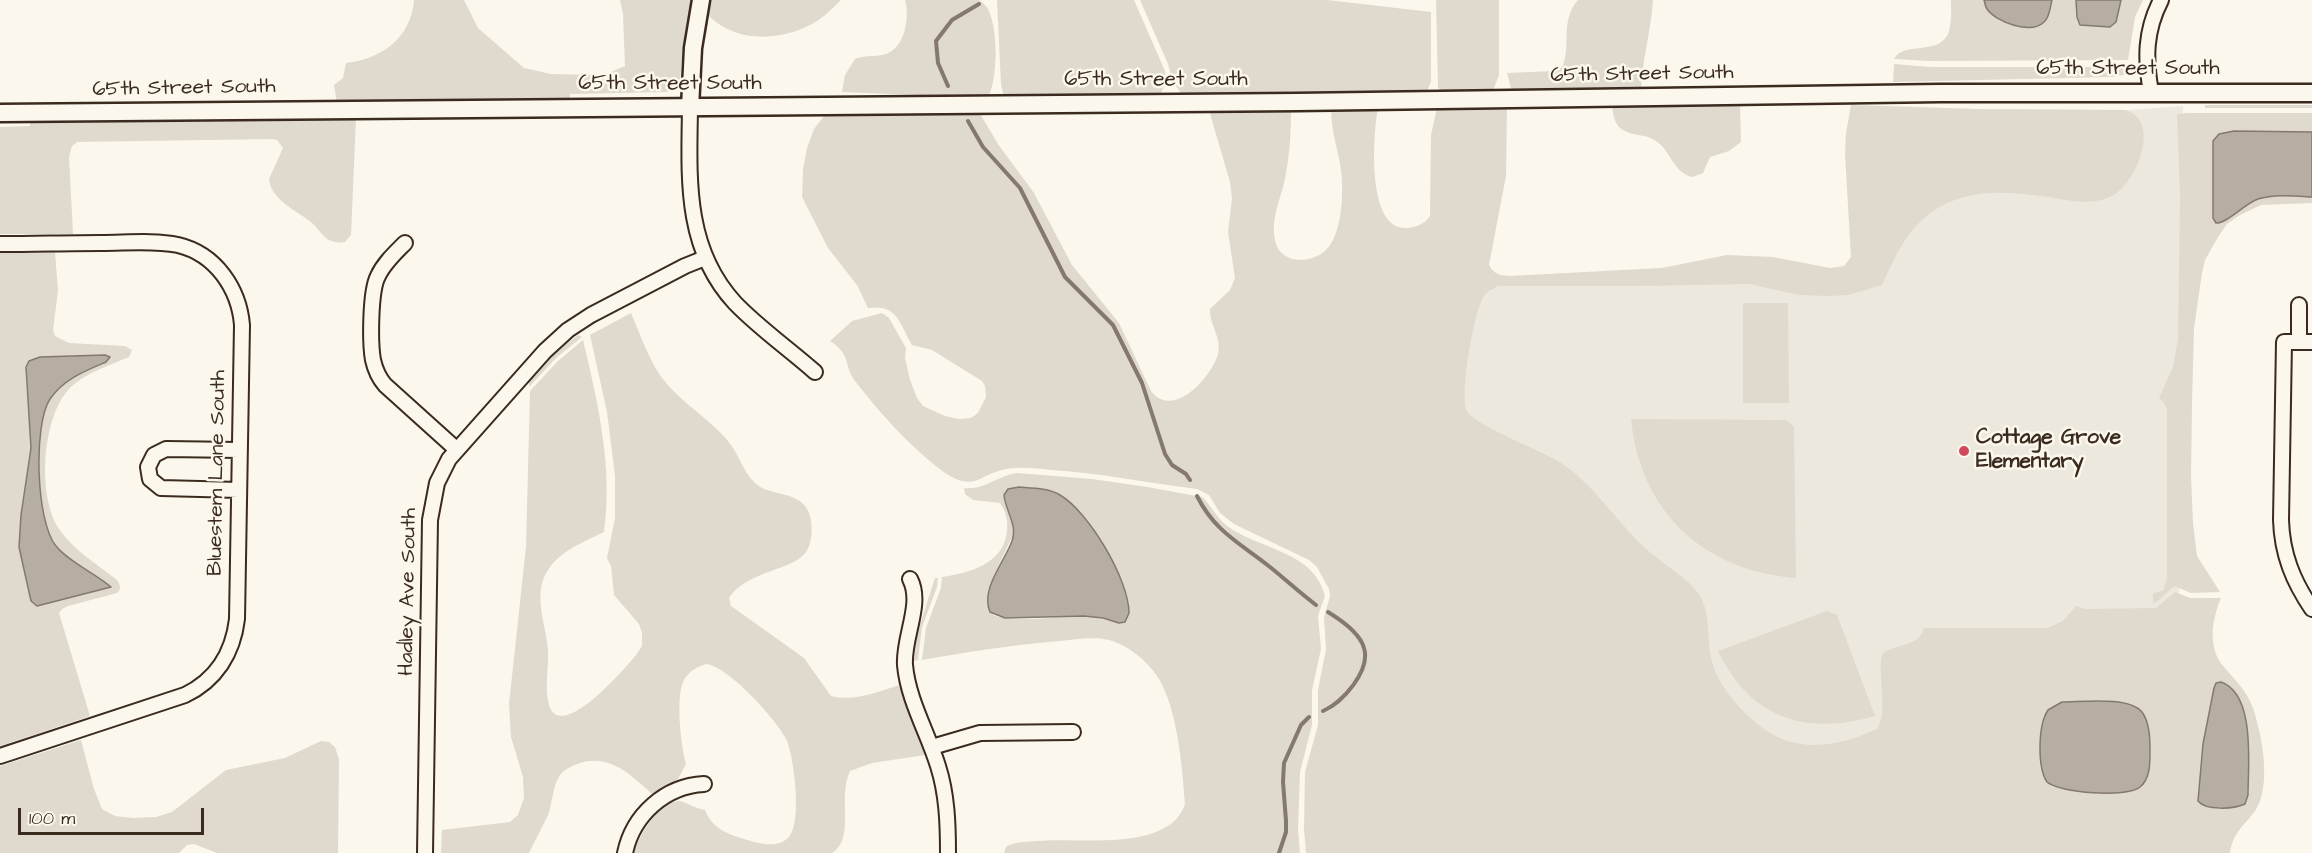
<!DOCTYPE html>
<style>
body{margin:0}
#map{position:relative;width:2312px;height:853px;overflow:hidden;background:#fbf7ec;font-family:"Architects Daughter",sans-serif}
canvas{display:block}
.scale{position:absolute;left:18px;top:808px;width:186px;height:27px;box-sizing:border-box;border:3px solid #3b2a1e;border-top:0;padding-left:8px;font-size:18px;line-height:21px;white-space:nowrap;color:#3b2a1e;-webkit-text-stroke:4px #fbf7ec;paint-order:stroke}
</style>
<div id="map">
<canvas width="2312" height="853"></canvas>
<div class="scale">100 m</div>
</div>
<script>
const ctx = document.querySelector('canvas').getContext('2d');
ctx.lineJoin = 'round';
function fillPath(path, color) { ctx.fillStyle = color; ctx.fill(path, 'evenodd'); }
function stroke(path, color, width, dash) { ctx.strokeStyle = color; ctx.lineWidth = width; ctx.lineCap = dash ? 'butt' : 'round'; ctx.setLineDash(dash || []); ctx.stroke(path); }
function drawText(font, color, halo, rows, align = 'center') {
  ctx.font = font + ' "Architects Daughter",sans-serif'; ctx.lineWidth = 5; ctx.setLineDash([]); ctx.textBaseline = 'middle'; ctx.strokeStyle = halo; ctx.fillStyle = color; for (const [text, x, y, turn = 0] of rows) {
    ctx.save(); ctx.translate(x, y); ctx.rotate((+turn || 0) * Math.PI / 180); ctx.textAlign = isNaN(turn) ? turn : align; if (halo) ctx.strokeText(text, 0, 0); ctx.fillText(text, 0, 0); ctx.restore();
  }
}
fillPath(new Path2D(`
 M1888,106L1975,109L2130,110L2183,106L2177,842L1428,841L1433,279L1859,278Z`), '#ede8dd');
fillPath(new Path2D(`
 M414,0H464L478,28L524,68L551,74L593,75L609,73L625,66L623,14L620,0H691L683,49L680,80L675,89L667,92L570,94V101L337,103L334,85L343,78L346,63C382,59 411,38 414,0Z
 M711,0H841C836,5 830,11 824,16C792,41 739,46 709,16Z
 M905,0H979C983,3 987,6 989,11C998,32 998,77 988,98L842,92L845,75L855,59C863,55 873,57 882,55C905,51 910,18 905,0Z
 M997,0H1134L1165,71C1166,82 1165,87 1159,96L1004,98L1001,84Z
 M1140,0H1327L1431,12V82L1426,93L1183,96L1173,82L1168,64Z
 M1436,0H1499V75L1492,93H1442L1438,87Z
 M1578,0H1653C1651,31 1642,60 1641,91L1512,92L1507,73L1554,71C1559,69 1563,68 1564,62C1570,41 1561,19 1578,0Z
 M1951,0H2143L2135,17L2128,60L1930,61L1894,59C1903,41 1937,56 1948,34C1952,24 1951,10 1951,0Z
 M1894,64L1930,67H2135L2130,74L2112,77L1893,82Z
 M1740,105L1741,142L1729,151L1710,157L1703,173L1692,177C1673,172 1671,151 1656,141C1645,133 1631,137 1620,128C1614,122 1613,114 1612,106Z
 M1851,105L1975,109L2125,110C2162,120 2137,183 2112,196C2092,206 2071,201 2049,197C1995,189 1944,187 1908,236C1897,251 1890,268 1882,285L1848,295L1828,296L1799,295L1749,284L1644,286H1498C1493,289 1487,291 1484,296C1474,310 1459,397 1467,411C1474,425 1540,450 1558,461C1593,483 1615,520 1645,548C1660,562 1680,573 1694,588C1712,607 1706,634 1711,657C1716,685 1742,713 1764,729C1799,754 1840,746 1877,729C1889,712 1877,676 1882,654C1896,643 1918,648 1924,628H2047L2063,621L2076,606L2086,609L2156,608L2175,592L2190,598H2221C2212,619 2207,648 2224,667C2235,680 2247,691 2253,708C2262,735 2272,786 2255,811C2244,826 2233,832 2230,853H1306L1304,829L1305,772L1318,725V690L1326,649L1324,617L1330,596L1329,589L1317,567L1309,560L1234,524L1220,513L1209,495L1197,489C1148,483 1101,473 1052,470C1040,469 1028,467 1016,468C978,469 978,499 937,467C907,443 879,412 855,381C843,365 852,355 830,341L852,321L882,313L889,318L906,348L905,358L910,380L917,398L923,406L945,416L959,419L971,418L978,413L986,397L985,386L982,381L932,350L912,345C899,323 898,304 868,308L857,285L828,248L802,197L803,169L807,148L814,129L824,116L979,112L998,144L1034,193L1072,265L1119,323L1151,391C1173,420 1211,378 1218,354C1222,337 1209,324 1210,309L1230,290L1235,278L1228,232L1232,199L1230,182L1209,110L1291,109C1291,130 1290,152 1286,173C1283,195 1270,217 1275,240C1279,264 1310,265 1326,250C1333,243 1337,231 1339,222C1343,203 1343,181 1340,163C1336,144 1331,127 1331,109L1378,108C1373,134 1366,229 1406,228C1415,228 1425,224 1430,216L1431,135L1437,108L1507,107L1506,176L1489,265C1494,274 1499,275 1509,276L1662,268L1727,255L1773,257L1830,268L1844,266L1851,257L1845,154L1846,133ZM2062,702C2083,702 2112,697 2132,705C2152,713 2157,771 2142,785C2126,799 2071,792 2051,786C2048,782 2044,778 2042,774C2037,759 2040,723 2048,710Z
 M2312,105V108H2205V105Z
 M2187,113H2312V203L2261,205L2240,215L2227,224L2218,237L2205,260L2202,273L2194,328L2192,404L2191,476L2193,523L2197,556L2220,592L2191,593L2174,586L2159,600L2153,603V594L2163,590L2167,579V410L2164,403L2159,398L2173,367L2178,339L2180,194L2177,114Z
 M356,118L351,235L345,242C339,243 332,242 327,239C321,234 317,227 311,222C296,210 271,200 269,179L283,148L277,140L272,139L77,142L72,146L69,157L73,234H0V127L30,126V120Z
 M55,252L58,291L53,330L55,336L69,343L125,346L132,350L129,357C110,365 83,374 69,389C42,418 37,496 59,529C73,550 97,564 117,580C120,585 122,589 117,593L68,606L62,609L59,613L90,716L0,746V253Z
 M1743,303H1788L1789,403H1743Z
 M631,313C640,333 647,356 660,375C678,401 708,417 728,441C739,454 743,472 755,483C769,496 792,491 804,505C814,515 814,541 806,552C793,571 747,570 729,598L731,606L804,658L831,696C853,702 878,692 899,685L925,755L872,763L850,771C837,798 856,838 832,853H634C639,836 658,801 679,801C684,801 696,809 705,810C712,828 727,834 744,839C758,843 776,849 788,838C803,825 794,755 786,739C776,719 728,666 706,664C697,667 689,671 684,680C675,696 681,747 686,764L677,781L652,794C631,775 610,754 580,763C572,766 565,769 560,775C552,787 553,802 548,815C542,828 535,840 529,853H441L442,830L510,822L518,815L524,798L523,777L511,737L509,704L526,547L530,391L558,361L583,340C598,403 613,467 604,532C584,542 561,550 548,570C532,594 546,623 548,650C549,667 544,688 549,705C561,744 627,666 636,655L642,646V633L639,624L614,595L611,566L607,558L615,518V476L607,412L590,335Z
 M578,335L582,337L556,358L529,387V382L556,352Z
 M1631,419L1786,420L1794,427L1796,578C1704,571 1640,512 1631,419Z
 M1017,473L1092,479L1147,487L1202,497C1211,505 1216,517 1226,525C1258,550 1314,550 1325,596L1318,616L1321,649L1312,690V725L1300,772L1298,829L1300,853H1004L1006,847C1015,841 1027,842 1038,841C1079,837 1169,853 1185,804C1182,766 1178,712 1159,679C1149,662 1128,645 1109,640C1093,636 1074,640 1059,641C1012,645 967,652 922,660L926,628L941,588L942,577C969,573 1004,564 1007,531C1008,520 1006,512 1000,503L973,500L965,494L964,488C983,491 999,475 1017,473ZM1015,487L1056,493L1076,508L1089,522L1108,553L1128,599L1129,610L1125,621C1114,624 1100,617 1088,616C1062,615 1014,624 993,615L988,599L993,577L1013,535L1012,520L1005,501Z
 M935,578H938L937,587L922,627L918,660L914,661L917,634Z
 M1827,611L1837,615L1875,716C1805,736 1751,719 1718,651Z
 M81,740L94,789L102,809L115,816L133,818L156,817L172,812L226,770L285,758L321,741L329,742L335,747L339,759L338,853H217L194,844L187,845L179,853H0V766Z`), '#dfd9ce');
const water = new Path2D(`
 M1984,0H2052C2050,7 2050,17 2044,22C2031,35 1996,22 1987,9C1985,6 1985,3 1984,0Z
 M2076,0H2121L2116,22L2110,27L2080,25L2077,17Z
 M2234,131L2312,132V197C2295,196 2274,194 2258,199C2244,204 2228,223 2216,223L2213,218V141L2219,134Z
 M105,355L110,357L106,362C85,371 64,379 50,399C33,425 36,522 56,546C70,563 95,573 111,587L37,606L31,601L19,547L21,515L31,448L26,367L29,361L40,357Z
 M1019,487C1032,488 1049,488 1060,495C1089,512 1129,580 1129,613L1125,622L1119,623L1103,618L1084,616L1005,618L990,612C980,589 1005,561 1012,541C1018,525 1005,510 1004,495L1008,489Z
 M2221,682C2256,694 2248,766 2248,795L2245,804C2234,809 2206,811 2198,801L2203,744L2214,688L2216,683Z
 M2062,702C2082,702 2129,696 2142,712C2150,723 2150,740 2150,752C2150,764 2150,779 2140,787C2127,798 2059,793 2047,782C2037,767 2038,725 2048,710Z`);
fillPath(water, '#b6aea2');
stroke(water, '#85796d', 1.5);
stroke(new Path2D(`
 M948,86L938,63L936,41L952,20L979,4
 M968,121L983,147L1020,188L1065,277L1113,325L1142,383L1165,454L1172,465L1186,474L1190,480
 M1197,496C1215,532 1240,543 1270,567C1285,579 1300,593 1316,605
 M1323,711C1342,703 1371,671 1364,648C1360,633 1341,620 1328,612
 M1279,853L1286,832V821L1283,782L1284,763L1301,725L1309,717`), '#85796d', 4);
const minor = new Path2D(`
 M2151,92C2145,59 2145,31 2161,0
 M690,108C689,177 684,248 735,303C759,328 789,349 815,372
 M405,243C395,253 384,263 378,276C370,291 370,343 373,360C375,369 379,378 385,385L456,449
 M0,244C34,244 67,243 101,243C126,243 154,240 178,245C216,254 239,289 242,325L237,619C233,653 216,680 185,695L0,756
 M2299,342V305
 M2312,342H2284L2281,520C2282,554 2293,581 2312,609
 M239,490L161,488L150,479L148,467L154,455L166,449L240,450
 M910,579C923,604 903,637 905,665C908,700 928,733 938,766C947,794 948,824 948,853
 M932,747L980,733L1073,732
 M425,853L430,520L437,483L449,459L545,351L568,330L591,315L685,266L705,258
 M625,853C633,815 665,786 704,784`);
const tertiary = new Path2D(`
 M690,108L693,48L701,0
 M0,113L1297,102L1940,93H2312`);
stroke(minor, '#3b2a1e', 18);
stroke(tertiary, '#3b2a1e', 21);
stroke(minor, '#fbf7ec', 14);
stroke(tertiary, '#fbf7ec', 16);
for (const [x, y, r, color] of [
 [1964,451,6,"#d1495b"]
]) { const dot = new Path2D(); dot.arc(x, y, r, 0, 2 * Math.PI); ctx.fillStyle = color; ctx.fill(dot); stroke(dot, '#fbf7ec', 2); }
drawText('21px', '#3b2a1e', '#fbf7ec', [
 ["65th Street South",2128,70],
 ["65th Street South",1642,75,-1],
 ["65th Street South",1156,81],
 ["65th Street South",670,85],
 ["65th Street South",184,89,-1],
 ["Bluestem Lane South",218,473,-89],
 ["Hadley Ave South",409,592,-89]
]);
drawText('bold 21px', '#3b2a1e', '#fbf7ec', [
 ["Cottage Grove",1976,439],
 ["Elementary",1976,463]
], 'left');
</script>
